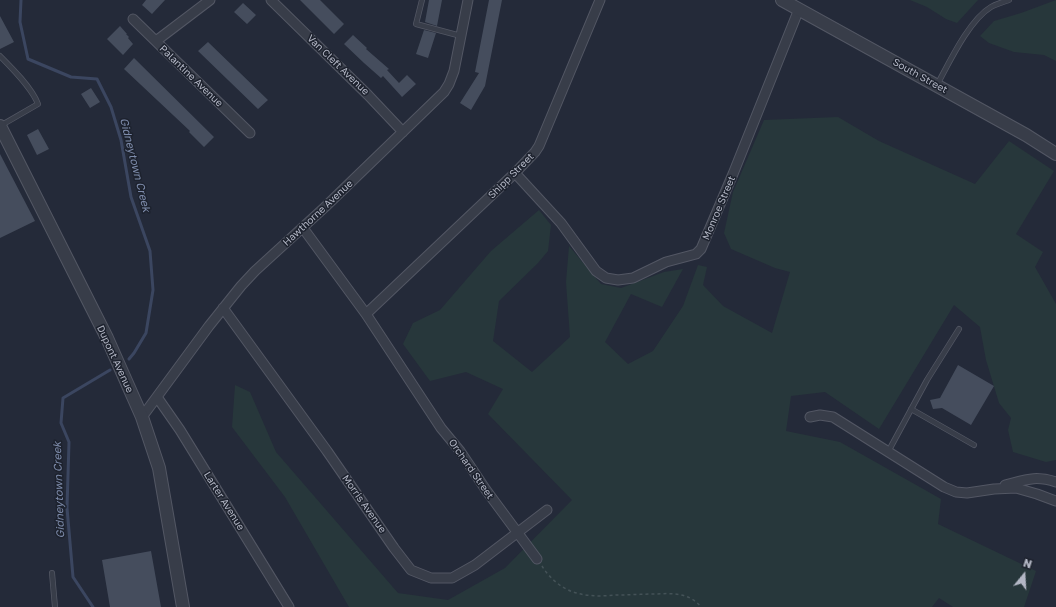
<!DOCTYPE html>
<style>
body{margin:0}
#map{position:relative;width:1056px;height:607px;overflow:hidden;background:#242a39;font-family:"Golos Text",sans-serif}
canvas{display:block}
.north{position:absolute;left:1004px;top:555px;width:40px;height:40px;-webkit-text-stroke:3px #1d222e;paint-order:stroke;rotate:18deg;font-size:11px;font-weight:700;line-height:16px;text-align:center;color:#b3b7c5}
.north::after{content:'';display:block;margin:auto;width:14px;height:18px;background:#b3b7c5;clip-path:polygon(50% 0,100% 100%,50% 72%,0 100%)}
</style>
<div id="map">
<canvas width="1056" height="607"></canvas>
<div class="north">N</div>
</div>
<script>
const ctx = document.querySelector('canvas').getContext('2d');
ctx.lineJoin = 'round';
function fillPath(path, color) { ctx.fillStyle = color; ctx.fill(path, 'evenodd'); }
function stroke(path, color, width, dash) { ctx.strokeStyle = color; ctx.lineWidth = width; ctx.lineCap = dash ? 'butt' : 'round'; ctx.setLineDash(dash || []); ctx.stroke(path); }
function drawText(font, color, halo, rows, align = 'center') {
  ctx.font = font + ' "Golos Text",sans-serif'; ctx.lineWidth = 3; ctx.setLineDash([]); ctx.textBaseline = 'middle'; ctx.strokeStyle = halo; ctx.fillStyle = color; for (const [text, x, y, turn = 0] of rows) {
    ctx.save(); ctx.translate(x, y); ctx.rotate((+turn || 0) * Math.PI / 180); ctx.textAlign = isNaN(turn) ? turn : align; if (halo) ctx.strokeText(text, 0, 0); ctx.fillText(text, 0, 0); ctx.restore();
  }
}
fillPath(new Path2D(`
 M910,0H978L957,23L946,19L927,7Z
 M1056,0V61L1044,55L1014,52L989,43L980,36L994,21L1021,13Z
 M838,117L879,141L975,184L1009,141L1054,171L1016,234L1043,252L1035,267L1056,304V460L1046,462L1013,452L1008,430L1011,418L999,403L986,360L980,327L954,305L879,429L825,392L791,396L786,431L840,442L941,499L938,524L1036,571L1024,607H953L939,598L932,607H349L285,497L232,427L235,385L250,392L276,452L398,593L448,600L505,568L572,500L488,414L503,389L466,372L430,381L403,344L413,323L440,310L491,251L539,210L551,225L548,251L538,263L499,301L493,341L532,372L570,337L566,282L569,246L601,284L621,288L664,272L683,269L662,307L631,294L605,342L628,364L653,351L683,306L698,265L707,267L703,285L723,306L772,333L790,272L775,268L731,249L724,233L733,192L764,120Z`), '#27373b');
stroke(new Path2D(`
 M21,0L20,22L28,59L71,77L97,79L111,107L121,140L131,197L150,251L153,290L146,333L134,353L129,359
 M93,607L73,577L67,508L69,442L61,423L63,398L110,370`), '#3b4660', 3);
fillPath(new Path2D(`
 M146,0H165L152,14L142,5Z
 M300,0H320L344,24L334,34Z
 M429,0H442L437,26L425,22Z
 M489,0H502L485,86L471,110L460,103L479,73L475,72Z
 M243,3L256,15L247,24L234,12Z
 M0,16L14,42L0,49Z
 M120,26L127,34H126L129,37L128,38L133,44L123,55L107,39Z
 M424,30L436,33L428,58L416,54Z
 M353,35L367,48L366,49L389,69L387,70L399,83L407,75L416,84L402,97L383,76L381,78L364,63L344,44Z
 M208,42L268,100L258,109L198,51Z
 M134,58L214,137L204,147L189,132L190,131L124,69Z
 M91,88L100,102L90,108L81,94Z
 M38,129L49,149L37,155L27,135Z
 M0,154L35,221L0,238Z
 M958,365L994,386L971,425L942,408L933,409L930,400L940,398Z
 M151,551L161,607H110L102,560Z`), '#454d5d');
const service = new Path2D(`
 M422,0L416,24L461,36
 M0,56C12,68 32,88 38,104L0,126
 M937,85C949,63 969,20 991,7C996,4 1003,2 1009,0
 M911,409L974,445
 M888,452L927,380L959,329
 M52,573L55,607`);
const minor = new Path2D(`
 M271,0L368,95L403,132
 M133,19L250,133
 M156,41L210,0
 M515,173L561,223L596,271L606,278L618,280L633,278L666,262L696,254L701,249L733,174L799,9
 M303,228L366,314L441,428L460,451L486,490L537,559
 M223,308L327,451L394,548L411,570L431,578H452L475,565L547,510
 M366,314L515,173L535,152L539,146L600,0
 M157,397L180,430L289,607
 M142,417L209,326L241,286L255,271L325,207L444,92L449,84L454,71L468,0
 M810,417L820,415L833,417L944,487L956,492L967,493L994,489L1016,488L1037,494L1056,501
 M1005,485C1025,480 1035,475 1056,482`);
const tertiary = new Path2D(`
 M782,0L1026,135L1056,154
 M0,126L107,338L142,417L159,468L183,607`);
stroke(service, '#535764', 6);
stroke(minor, '#535764', 11);
stroke(tertiary, '#535764', 14);
stroke(new Path2D(`
 M542,566C549,578 563,590 577,593C590,597 604,596 617,595C630,595 643,594 656,594C673,593 690,593 701,607`), '#445257', 1.5, [3, 3]);
stroke(service, '#383d49', 4.5);
stroke(minor, '#383d49', 9);
stroke(tertiary, '#383d49', 12);
drawText('10px', '#b3b7c5', '#1d222e', [
 ["Van Cleft Avenue",338,65,44],
 ["Palantine Avenue",191,76,44],
 ["South Street",920,76,29],
 ["Shipp Street",511,176,-45],
 ["Monroe Street",719,208,-67],
 ["Hawthorne Avenue",318,213,-43],
 ["Dupont Avenue",115,359,65],
 ["Orchard Street",471,469,55],
 ["Larter Avenue",224,501,58],
 ["Morris Avenue",364,504,55]
]);
drawText('italic 11px', '#7d8baa', '#1d222e', [
 ["Gidneytown Creek",135,165,76],
 ["Gidneytown Creek",59,490,-92]
]);
</script>
